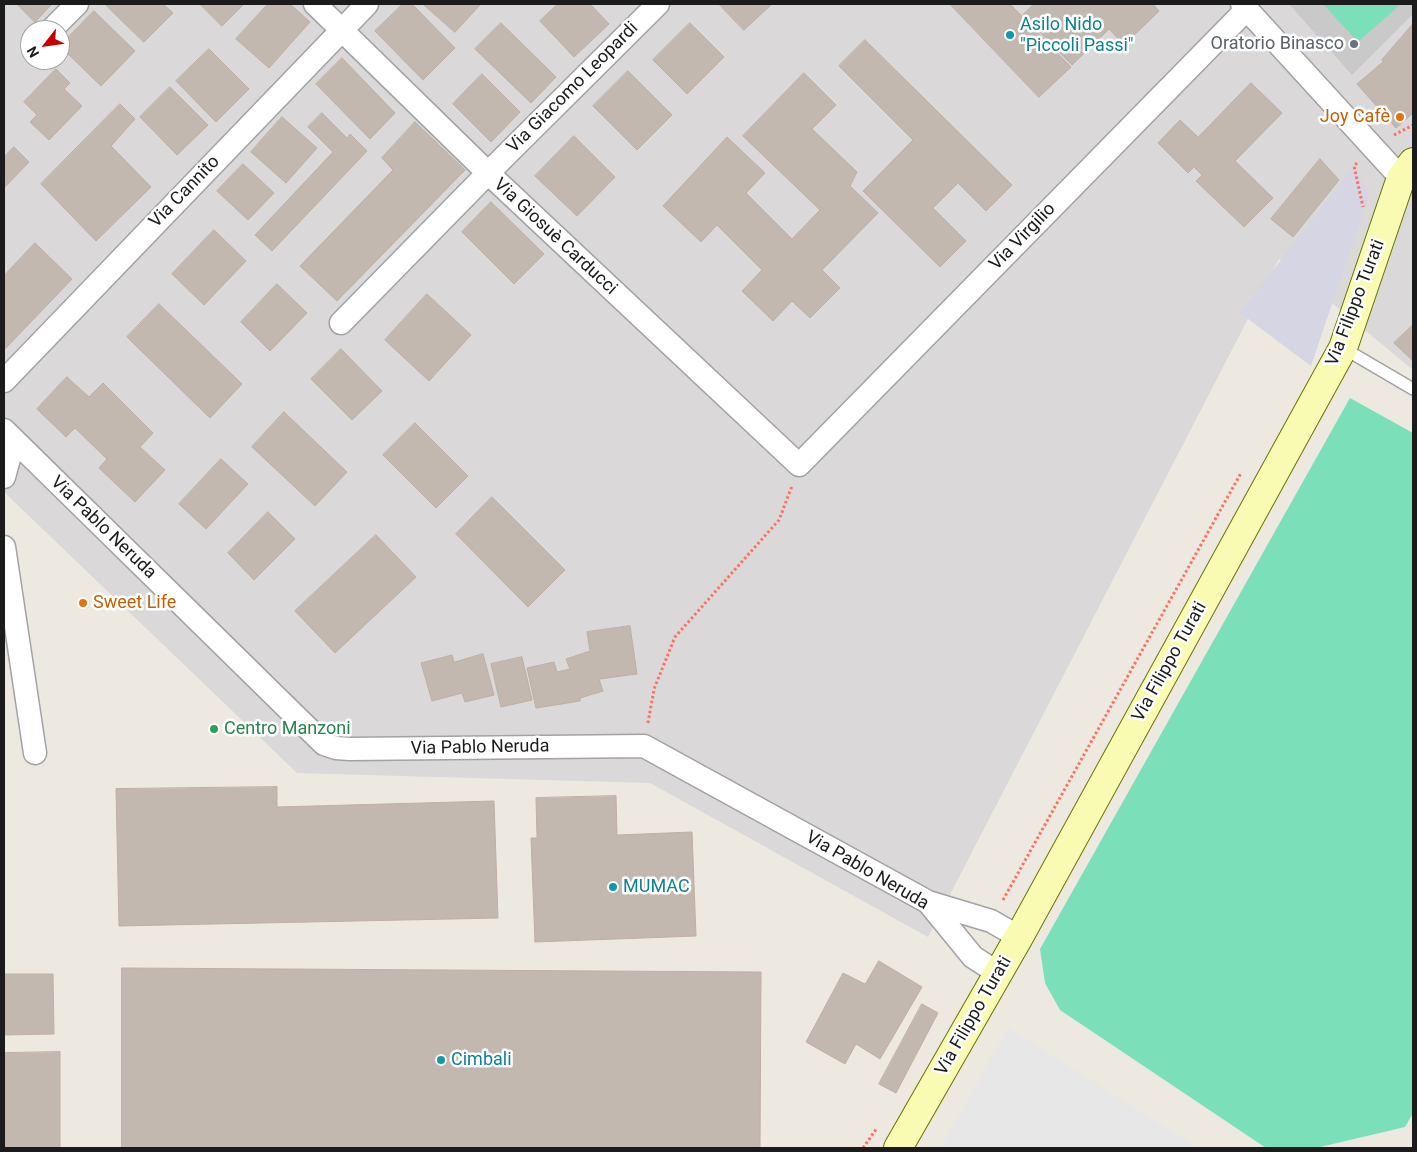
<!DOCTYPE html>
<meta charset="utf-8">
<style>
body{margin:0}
#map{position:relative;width:1417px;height:1152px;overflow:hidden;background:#eee9e0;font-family:Roboto,sans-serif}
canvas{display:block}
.frame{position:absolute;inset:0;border:5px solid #1b1b1b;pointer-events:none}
.north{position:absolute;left:20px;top:20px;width:50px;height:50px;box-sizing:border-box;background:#fff;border:1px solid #a4a4a4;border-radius:50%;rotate:240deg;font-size:14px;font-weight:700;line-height:20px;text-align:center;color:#1b1b1b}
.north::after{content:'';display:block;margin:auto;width:18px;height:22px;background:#c70001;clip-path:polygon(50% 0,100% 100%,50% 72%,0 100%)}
</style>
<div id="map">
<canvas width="1417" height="1152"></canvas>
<div class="frame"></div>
<div class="north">N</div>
</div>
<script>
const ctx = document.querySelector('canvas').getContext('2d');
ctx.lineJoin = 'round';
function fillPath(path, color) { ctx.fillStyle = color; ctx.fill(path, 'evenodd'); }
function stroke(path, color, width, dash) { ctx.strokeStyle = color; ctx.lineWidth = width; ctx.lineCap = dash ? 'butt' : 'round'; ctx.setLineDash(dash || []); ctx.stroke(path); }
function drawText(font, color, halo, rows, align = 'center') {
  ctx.font = font + ' Roboto,sans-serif'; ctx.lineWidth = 5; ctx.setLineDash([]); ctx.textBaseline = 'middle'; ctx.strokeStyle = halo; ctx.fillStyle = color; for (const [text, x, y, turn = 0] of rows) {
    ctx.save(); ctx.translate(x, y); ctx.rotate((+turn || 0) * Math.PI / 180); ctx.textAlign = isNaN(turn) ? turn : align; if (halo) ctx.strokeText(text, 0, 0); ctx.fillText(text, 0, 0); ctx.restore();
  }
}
fillPath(new Path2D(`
 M4,4H1413V370L1279,259L928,937L650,783L297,773L4,492ZM30,30H60V60H30Z`), '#dad8d8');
fillPath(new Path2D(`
 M1289,4H1413V14L1352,75Z`), '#c9c9c9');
fillPath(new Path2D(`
 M1323,4H1401L1358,42Z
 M1350,398L1413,433V1113L1405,1127L1316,1148H1266L1060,1010L1045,983L1040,949Z`), '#7be0b9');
fillPath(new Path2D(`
 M1008,1028L1198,1148H941Z`), '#e7e7e7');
fillPath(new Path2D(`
 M1354,166L1369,195L1311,366L1240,313Z`), '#d5d5e3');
const building = new Path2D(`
 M17,4H52L35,22Z
 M105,4H163L173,13L144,42Z
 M200,4H244L222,26Z
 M268,4H290L310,22L269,68L236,39Z
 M403,4H412L455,48L423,80L375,31Z
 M423,4H481L455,32Z
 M558,4H590L609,24L574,57L540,21Z
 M719,4H772L744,30Z
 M950,4H1010L1071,67L1039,97Z
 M1034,4H1153L1159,11L1124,45L1109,29L1072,65L1023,15Z
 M94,11L135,51L101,86L60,46Z
 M501,23L556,77L531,103L475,49Z
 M690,23L724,57L687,94L653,60Z
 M1413,24V113L1396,128L1357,84L1384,61L1382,60Z
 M865,40L1012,185L986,211L958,183L933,208L966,241L940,267L863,191L913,140L839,66Z
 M209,49L249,89L216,122L176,81Z
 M342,58L395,113L370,139L316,84Z
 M56,69L70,83L64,89L82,106L49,140L30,122L37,115L24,102Z
 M628,71L672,115L637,150L593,106Z
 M804,73L836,105L812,129L857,172L850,186L878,213L822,270L840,288L810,318L792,301L773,321L742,291L762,270L717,225L701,242L663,206L727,137L765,173L746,193L792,239L820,210L743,136Z
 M482,74L520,112L491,142L453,104Z
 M1251,83L1282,113L1235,161L1273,198L1244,227L1196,181L1202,175L1194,167L1188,173L1158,143L1180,120L1198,137Z
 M170,87L208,125L177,155L140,117Z
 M120,104L135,119L111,146L151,187L96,241L41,184Z
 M322,113L347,138L350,134L367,151L272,251L255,235L333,152L308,127Z
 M282,117L317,148L286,183L251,152Z
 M415,122L465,170L337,301L300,266L393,170L382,158Z
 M574,136L615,177L577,216L535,176Z
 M14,147L29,162L4,188V157Z
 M1320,159L1339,180L1293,237L1271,219Z
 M243,164L274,193L248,220L217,191Z
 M491,202L544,254L514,284L462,232Z
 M214,230L246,261L204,305L172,274Z
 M35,243L72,279L4,350V276Z
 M277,284L307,313L270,351L241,322Z
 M427,294L471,335L429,381L385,340Z
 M159,304L242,384L210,418L127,337Z
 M1413,325V361L1394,343Z
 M341,349L382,391L352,420L311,379Z
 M67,377L89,397L103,383L153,433L140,447L165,470L135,502L99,468L107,459L75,428L66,437L37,409Z
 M284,412L347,472L315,506L252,447Z
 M415,423L468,476L436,508L383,455Z
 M221,459L248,484L206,529L179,504Z
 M492,497L565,570L528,607L456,534Z
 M268,512L295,539L254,580L228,553Z
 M376,535L416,577L335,653L295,611Z
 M630,626L637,674L599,679L603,691L580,698V701L536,708L527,668L554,662L557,672L570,669L566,659L590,651L587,632Z
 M483,654L494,695L465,702L462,693L432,701L421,663L452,655L454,662Z
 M522,657L532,700L501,707L491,664Z
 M277,787V807L494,801L498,918L119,926L116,789Z
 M616,796L617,835L692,832L696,936L535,942L531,838H537L536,798Z
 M879,961L922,987L880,1059L856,1044L845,1064L806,1042L843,973L865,984Z
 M122,968L761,972L760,1148H122Z
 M4,974H53L54,1034L4,1035Z
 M922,1004L938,1013L896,1093L879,1084Z
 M60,1052V1148H4V1053Z`);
fillPath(building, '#c2b8b0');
stroke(building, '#bfafa2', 1);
const lane = new Path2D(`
 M1343,348L1413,389`);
const street = new Path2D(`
 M315,4L488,173L799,465L1247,9
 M1242,4L1401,178
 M53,28L77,4
 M341,323L488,173L658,4
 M4,381L367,4
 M4,430L324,744L336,748L350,749L644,746L928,902L973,957L998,973
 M4,477L14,441
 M4,547L35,753
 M928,902L991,921L1019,937`);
const secondary = new Path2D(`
 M898,1148L1019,937L1343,348L1401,178L1413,162`);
stroke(lane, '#a2a2a2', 14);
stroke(street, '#a2a2a2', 25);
stroke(secondary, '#687401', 30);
stroke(new Path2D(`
 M1394,135L1413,125
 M1357,163L1354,166L1363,207
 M648,723L654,689L675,637L779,520L792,486
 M1003,900L1241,473
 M863,1148L877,1128`), '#fe7061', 3, [2.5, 2.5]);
stroke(lane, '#fff', 11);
stroke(street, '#fff', 22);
stroke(secondary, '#f8fbb1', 28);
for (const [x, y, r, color] of [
 [1010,35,5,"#0f9aa8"],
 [1354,44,5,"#6b7280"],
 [1400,117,5,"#e8710a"],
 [83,603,5,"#e8710a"],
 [214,729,5,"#2e9e5b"],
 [613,887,5,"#0f9aa8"],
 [441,1060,5,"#0f9aa8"]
]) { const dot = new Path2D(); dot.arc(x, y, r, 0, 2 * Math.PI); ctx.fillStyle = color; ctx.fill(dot); stroke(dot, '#fff', 2); }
drawText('18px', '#0d838f', '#fff', [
 ["Asilo Nido",1020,25],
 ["\"Piccoli Passi\"",1020,46],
 ["MUMAC",623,887],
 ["Cimbali",451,1060]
], 'left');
drawText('18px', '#5b616d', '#fff', [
 ["Oratorio Binasco",1344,44]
], 'right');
drawText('18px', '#1b1b1b', '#fff', [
 ["Via Giacomo Leopardi",573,88,-45],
 ["Via Cannito",185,192,-46],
 ["Via Giosuè Carducci",555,237,43],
 ["Via Virgilio",1023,237,-46],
 ["Via Filippo Turati",1356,303,-69],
 ["Via Pablo Neruda",103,528,44],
 ["Via Filippo Turati",1170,662,-61],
 ["Via Pablo Neruda",480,748,-1],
 ["Via Pablo Neruda",867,871,30],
 ["Via Filippo Turati",974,1016,-60]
]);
drawText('18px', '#c56008', '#fff', [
 ["Joy Cafè",1390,117],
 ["Sweet Life",93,603,"left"]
], 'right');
drawText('18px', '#27864d', '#fff', [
 ["Centro Manzoni",224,729]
], 'left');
</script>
